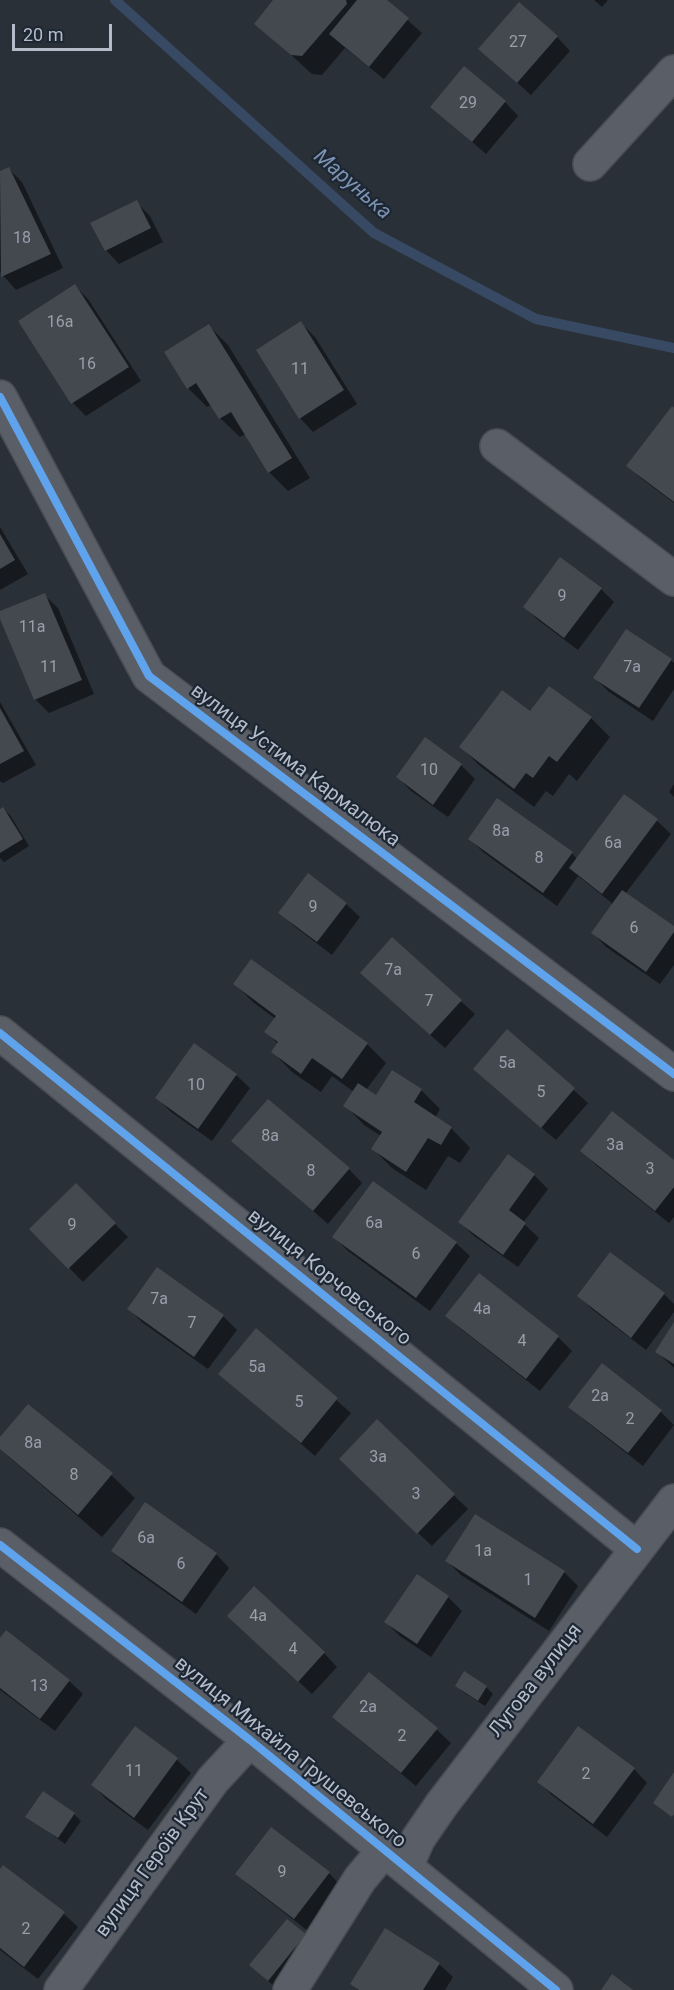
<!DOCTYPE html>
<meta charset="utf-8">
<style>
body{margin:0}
#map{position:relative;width:674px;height:1990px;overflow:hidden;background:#2a3038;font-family:Roboto,sans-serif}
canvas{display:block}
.scale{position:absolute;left:12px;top:24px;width:100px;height:27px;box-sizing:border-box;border:3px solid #b4bcc9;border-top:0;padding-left:8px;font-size:18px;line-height:21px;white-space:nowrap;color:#b4bcc9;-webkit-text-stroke:4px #1d2633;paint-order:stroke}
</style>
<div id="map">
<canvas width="674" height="1990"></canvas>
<div class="scale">20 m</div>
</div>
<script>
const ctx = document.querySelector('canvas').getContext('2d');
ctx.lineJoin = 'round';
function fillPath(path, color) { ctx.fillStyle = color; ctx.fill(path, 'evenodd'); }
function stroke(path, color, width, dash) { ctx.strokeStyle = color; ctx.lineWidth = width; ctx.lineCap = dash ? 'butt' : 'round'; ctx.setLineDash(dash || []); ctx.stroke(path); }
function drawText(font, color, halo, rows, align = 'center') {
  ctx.font = font + ' Roboto,sans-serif'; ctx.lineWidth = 4.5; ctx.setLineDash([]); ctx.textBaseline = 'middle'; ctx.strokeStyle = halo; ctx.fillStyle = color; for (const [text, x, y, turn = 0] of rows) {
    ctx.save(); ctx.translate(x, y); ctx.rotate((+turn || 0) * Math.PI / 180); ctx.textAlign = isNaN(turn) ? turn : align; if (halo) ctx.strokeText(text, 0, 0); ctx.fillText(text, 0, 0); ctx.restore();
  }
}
fillPath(new Path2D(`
 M275,0H385L422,33L384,79L345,48L322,75L312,74L256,23Z
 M594,0H608L602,7Z
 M557,37L570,51L531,95L494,62Z
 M505,102L518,116L486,154L432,107Z
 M9,169L22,182L63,268L16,290L0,272V173Z
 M136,202L150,216L163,242L119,264L106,250Z
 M75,286L88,299L141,381L86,416L73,403Z
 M301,323L315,337L357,404L313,432L300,418Z
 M209,326L228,345L310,478L288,491L269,472L246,434L240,437L220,418L212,404L207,407L188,388Z
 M674,409V503L642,479L628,466Z
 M0,527L28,574L0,590Z
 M601,589L614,602L578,650L538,620L525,607Z
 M44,595L58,608L94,694L49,713L36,700L0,615V613Z
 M671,660L674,663V689L653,721L609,692L595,678Z
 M0,702L36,765L3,783L0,781Z
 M530,713L591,718L610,737L577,781L569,774L553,796L546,791L534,807L480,766L461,747Z
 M425,739L461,765L475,779L448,817L411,791L398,777Z
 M674,784V797L669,792Z
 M624,796L657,821L671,834L625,894L674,928V965L660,984L606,947L593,933L613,904L578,876L557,906L483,852L470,839L572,853L577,859Z
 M3,809L10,815L29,846L4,862L0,858V810Z
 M346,904L360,917L332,955L294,926L280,913Z
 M392,939L475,1014L445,1048L375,986Z
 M235,984L367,1044L386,1063L366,1090L376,1097L421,1090L440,1109L435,1118L451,1128L470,1148L460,1163L448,1156L426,1190L392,1168L373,1149L381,1136L364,1125L345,1105L354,1092L332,1076L321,1092L292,1072L273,1052L279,1045L266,1032L276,1019L254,1003Z
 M507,1031L588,1103L556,1140L488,1082Z
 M236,1075L250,1088L212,1141L171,1112L157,1098Z
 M233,1141L349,1169L362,1183L328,1224Z
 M582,1151L674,1162V1217L669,1223L596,1165Z
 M534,1175L548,1189L523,1223L539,1238L518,1267L474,1236L460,1222Z
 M76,1185L128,1237L83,1282L31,1229Z
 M334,1237L456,1243L470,1256L430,1311L348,1251Z
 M479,1275L558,1337L572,1351L540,1391L461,1329L447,1316Z
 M664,1294L674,1304V1312L646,1350L593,1310L579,1296Z
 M129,1309L223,1316L237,1330L208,1369L143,1323Z
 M674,1325V1368L657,1352Z
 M256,1330L351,1413L315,1456L220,1373Z
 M602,1365L661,1412L674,1425L643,1466L584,1420L570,1407Z
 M377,1421L468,1509L432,1546L354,1473Z
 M0,1440L111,1475L135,1498L102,1537L10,1458L0,1448Z
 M113,1551L216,1554L229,1568L196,1614L126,1564Z
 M447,1561L564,1572L578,1586L549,1631L461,1575Z
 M448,1597L462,1611L431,1657L400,1636L386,1622Z
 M242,1629L324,1653L337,1667L312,1694Z
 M0,1640L69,1681L83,1694L55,1731L0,1690Z
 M369,1674L437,1730L451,1743L416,1786L348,1730L334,1716Z
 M457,1686L486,1687L493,1694L485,1706L463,1692Z
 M135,1728L177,1760L191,1773L148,1830L106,1799L93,1785Z
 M634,1769L647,1783L607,1837L552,1795L539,1782Z
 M74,1814L81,1821L65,1844L27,1816Z
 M3,1867L64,1914L78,1927L38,1979L0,1950V1871Z
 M329,1873L342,1887L308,1931L251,1887L237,1874Z
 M305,1936L318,1949L278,1990L251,1965Z
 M439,1964L453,1977L445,1990H358L351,1983Z`), '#0007');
stroke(new Path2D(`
 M115,0L374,233L536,319L674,348`), '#384963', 10);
fillPath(new Path2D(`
 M273,0H346L347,4L302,56L291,55L254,24Z
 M357,0H387L409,18L369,67L329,34Z
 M519,2L558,36L517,83L478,49Z
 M464,66L506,101L472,142L430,107Z
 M9,167L51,254L1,277L0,171Z
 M137,200L151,228L105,251L90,223Z
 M75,284L129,367L71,404L18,321Z
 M301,321L344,390L299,419L256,350Z
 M209,324L292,458L268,473L231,412L219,419L196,383L187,389L164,352Z
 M672,406L674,408V502L626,466Z
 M0,534L15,560L0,569Z
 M560,557L602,588L564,638L523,607Z
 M45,593L82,680L34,700L0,619V611Z
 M626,629L672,659L639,708L593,678Z
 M549,686L592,717L557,762L549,756L533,778L526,773L514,789L459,747L502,690L530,711Z
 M0,708L24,751L0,764Z
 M425,737L462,764L433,805L396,777Z
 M624,794L658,819L602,894L569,868Z
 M497,798L573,852L543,893L468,839Z
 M3,807L23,839L0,853V809Z
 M308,873L347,903L317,942L278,913Z
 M622,890L674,926V932L646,972L591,933Z
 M392,937L462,1000L430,1035L360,973Z
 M251,959L368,1043L342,1079L312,1058L301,1074L271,1052L278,1042L264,1032L276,1016L233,984Z
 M507,1029L575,1088L541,1128L473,1069Z
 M194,1043L237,1074L198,1129L155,1098Z
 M392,1070L422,1089L414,1102L452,1127L441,1145L428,1138L406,1172L371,1149L382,1132L343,1106L358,1083L376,1095Z
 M268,1099L350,1168L313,1211L231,1141Z
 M612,1111L674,1160V1187L655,1211L580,1151Z
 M508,1154L535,1174L509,1210L526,1223L503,1255L458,1222Z
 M373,1181L457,1242L416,1298L332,1237Z
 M76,1183L116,1223L68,1269L29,1229Z
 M610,1252L665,1293L631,1338L577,1296Z
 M157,1267L224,1315L194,1357L127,1309Z
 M479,1273L559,1336L526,1379L445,1316Z
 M674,1322V1364L655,1352Z
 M256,1328L338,1398L301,1443L218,1374Z
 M602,1363L662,1410L628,1453L568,1407Z
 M28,1404L113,1473L78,1515L0,1449V1437Z
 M377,1419L455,1494L417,1534L339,1459Z
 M145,1502L217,1553L182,1602L111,1551Z
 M475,1514L565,1571L535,1618L445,1561Z
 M417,1574L449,1596L417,1644L384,1622Z
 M254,1586L325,1652L298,1682L227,1616Z
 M6,1630L70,1680L40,1719L0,1688V1638Z
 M464,1671L487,1686L478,1701L455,1686Z
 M369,1672L438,1728L401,1773L332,1717Z
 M135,1726L178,1758L134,1818L91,1785Z
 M578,1726L635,1768L593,1824L537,1782Z
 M674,1772V1814L672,1817L653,1803Z
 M43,1791L75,1813L58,1838L25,1817Z
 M271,1827L330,1872L294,1919L235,1874Z
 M3,1865L65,1912L24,1967L0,1948V1869Z
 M287,1919L306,1934L268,1981L249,1965Z
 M385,1928L440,1963L423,1990H359L350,1984Z
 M612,1974L633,1990H601Z`), '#444950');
const minor = new Path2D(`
 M590,164L674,72
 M0,397L149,676L674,1074
 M497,446L674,579
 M0,1033L637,1549
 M0,1545L250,1740L556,1990
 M406,1867L418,1839L442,1804L674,1501
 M61,1990L213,1780L250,1740
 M290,1990L360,1879L385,1849`);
stroke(minor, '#484c53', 36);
stroke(minor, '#5a5e66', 33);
stroke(new Path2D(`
 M0,397L149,676L674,1074
 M0,1033L637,1549
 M0,1545L250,1740L556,1990`), '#60a3ed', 8);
drawText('16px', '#989fab', null, [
 ["27",518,43],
 ["29",468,104],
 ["18",22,239],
 ["16а",60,323],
 ["16",87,365],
 ["11",300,370],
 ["9",562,597],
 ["11а",32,628],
 ["11",49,668],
 ["7а",632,668],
 ["10",429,771],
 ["8а",501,832],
 ["6а",613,844],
 ["8",539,859],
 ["9",313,908],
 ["6",634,929],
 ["7а",393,971],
 ["7",429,1002],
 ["5а",507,1064],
 ["10",196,1086],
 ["5",541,1093],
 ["8а",270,1137],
 ["3а",615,1146],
 ["3",650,1170],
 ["8",311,1172],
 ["6а",374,1224],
 ["9",72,1226],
 ["6",416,1255],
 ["7а",159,1300],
 ["4а",482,1310],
 ["7",192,1324],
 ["4",522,1342],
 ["5а",257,1368],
 ["2а",600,1397],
 ["5",299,1403],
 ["2",630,1420],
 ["8а",33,1444],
 ["3а",378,1458],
 ["8",74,1476],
 ["3",416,1495],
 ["6а",146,1539],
 ["1а",483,1552],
 ["6",181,1565],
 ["1",528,1581],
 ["4а",258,1617],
 ["4",293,1650],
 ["13",39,1687],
 ["2а",368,1708],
 ["2",402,1737],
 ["11",134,1772],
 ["2",586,1775],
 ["9",282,1873],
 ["2",26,1930]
]);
drawText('20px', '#b4bcc9', '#1d2633', [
 ["вулиця Устима Кармалюка",295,766,37],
 ["вулиця Корчовського",329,1278,39],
 ["Лугова вулиця",536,1681,-52],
 ["вулиця Михайла Грушевського",290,1753,39],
 ["вулиця Героїв Крут",153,1863,-54]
]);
drawText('italic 21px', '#7c92b1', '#1d2633', [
 ["Марунька",352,185,41]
]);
</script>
